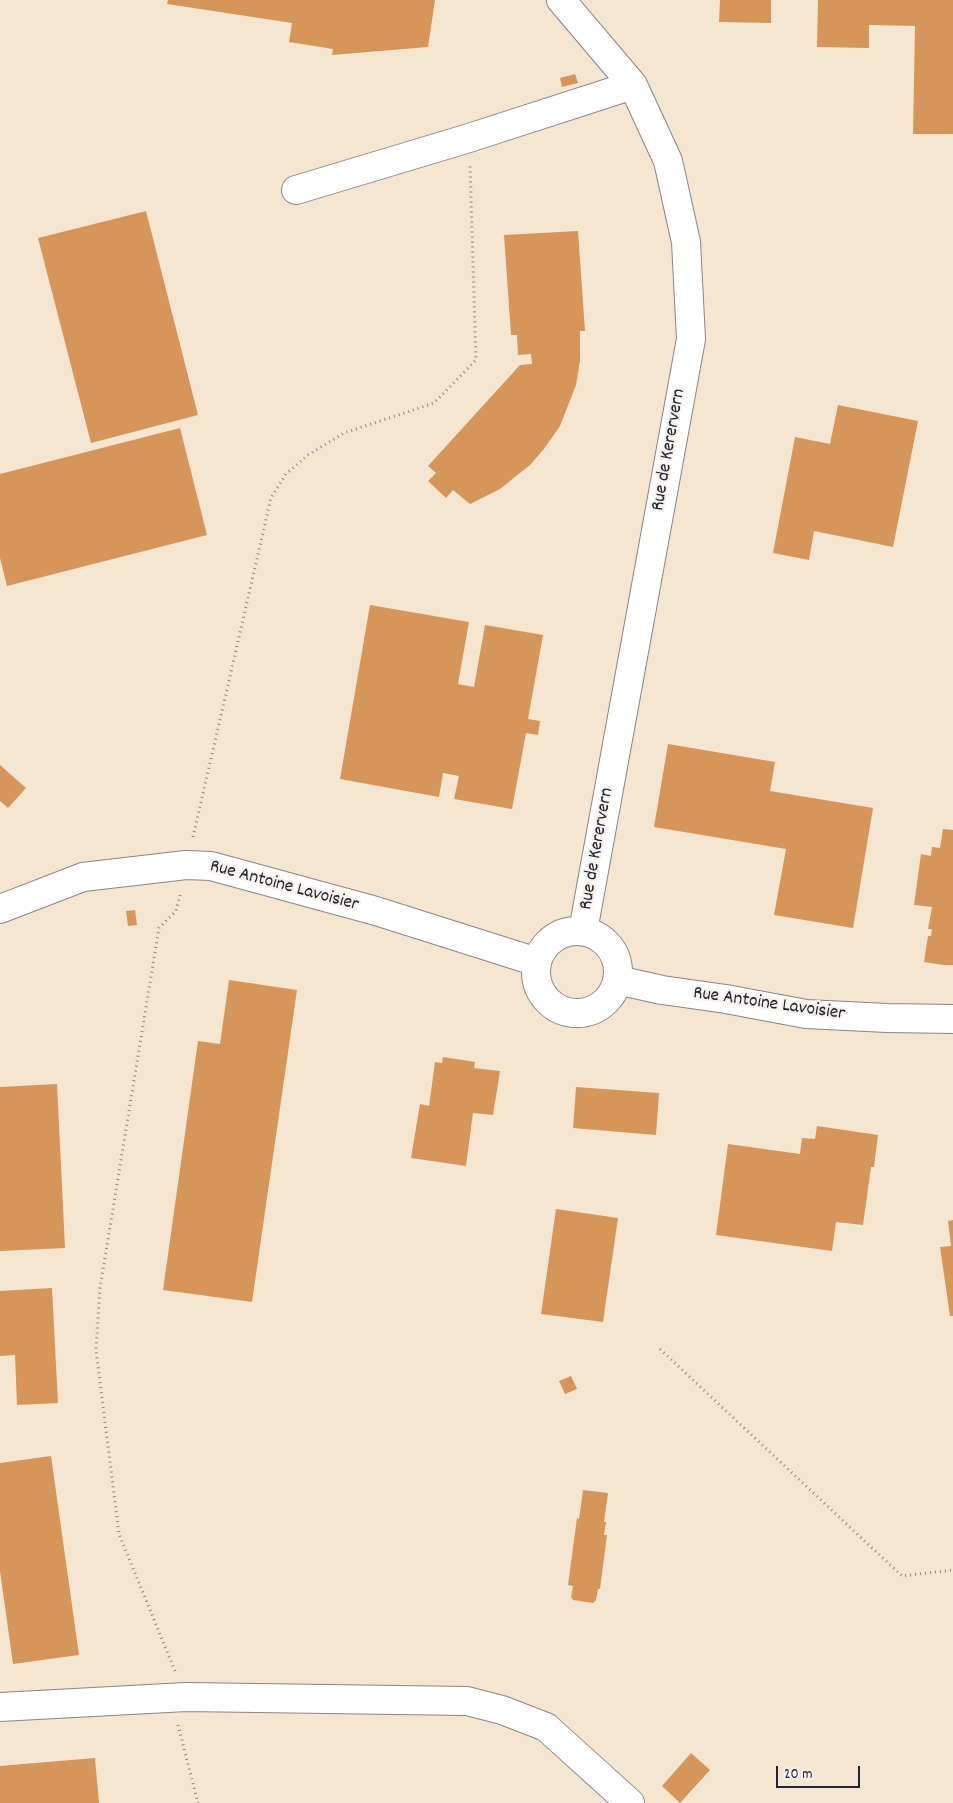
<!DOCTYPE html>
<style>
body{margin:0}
#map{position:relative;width:953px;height:1803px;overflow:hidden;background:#f5e6d1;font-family:Dekko,sans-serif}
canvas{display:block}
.scale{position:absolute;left:776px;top:1766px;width:84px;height:22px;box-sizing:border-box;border:2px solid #22223b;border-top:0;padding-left:6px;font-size:15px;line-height:18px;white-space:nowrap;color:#22223b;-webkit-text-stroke:4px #f7f3e8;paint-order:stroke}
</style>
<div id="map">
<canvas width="953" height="1803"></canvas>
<div class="scale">20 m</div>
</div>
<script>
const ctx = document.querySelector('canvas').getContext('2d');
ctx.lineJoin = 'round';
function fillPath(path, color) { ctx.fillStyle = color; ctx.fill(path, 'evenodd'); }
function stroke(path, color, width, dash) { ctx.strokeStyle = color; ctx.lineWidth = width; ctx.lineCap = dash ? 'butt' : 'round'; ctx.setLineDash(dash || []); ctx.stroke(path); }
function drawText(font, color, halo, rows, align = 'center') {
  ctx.font = font + ' Dekko,sans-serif'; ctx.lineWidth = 4.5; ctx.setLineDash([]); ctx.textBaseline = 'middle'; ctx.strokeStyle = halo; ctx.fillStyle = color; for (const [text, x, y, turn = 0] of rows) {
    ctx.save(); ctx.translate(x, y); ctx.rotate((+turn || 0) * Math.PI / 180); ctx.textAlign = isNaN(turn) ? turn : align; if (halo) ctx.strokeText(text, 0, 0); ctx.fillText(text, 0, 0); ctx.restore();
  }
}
fillPath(new Path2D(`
 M168,0H435L428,47L332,55L333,49L289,42L292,23L167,4Z
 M720,0H771V23L719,22Z
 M818,0H953V134H913L915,26L869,25V48L817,47Z
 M575,74L578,83L562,87L560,78Z
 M146,211L198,415L91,443L38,238Z
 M578,231L585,331H580V361L576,385L560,426L544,449L530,465L500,489L470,504L453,490L446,498L428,481L436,473L428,466L520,365L532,364L531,354L518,355L517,335H511L504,235Z
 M838,405L918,421L893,547L814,531L809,560L773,553L795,437L830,444Z
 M180,428L207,535L7,586L0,558V474Z
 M370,605L469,622L458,684L474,687L485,625L543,635L528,719L540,721L538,735L526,733L512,809L454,799L459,776L443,773L439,797L340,779Z
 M668,744L775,762L770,791L873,808L853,928L774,915L786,849L654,827Z
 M0,765L26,788L8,808L0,801Z
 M943,829L953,830V965H944L924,962L928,936H931L932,929H928L932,907L914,905L921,854L931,856L932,847L940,848Z
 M135,910L137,925L128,926L126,911Z
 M229,980L297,990L252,1302L163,1290L198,1041L220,1044Z
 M443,1057L475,1062L474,1068L500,1071L493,1115L473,1113L466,1166L411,1158L420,1104L429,1106L435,1062L442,1063Z
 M57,1084L65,1248L0,1251V1087Z
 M576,1087L659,1093L656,1135L573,1128Z
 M817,1126L878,1135L874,1167H871L863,1225L836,1222L832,1251L716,1235L728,1144L800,1154L802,1138L815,1139Z
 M556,1209L618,1218L603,1322L541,1314Z
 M953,1220V1316H950L940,1247L951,1246L948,1221Z
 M52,1288L58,1403L17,1405L15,1355L0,1356V1291Z
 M571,1376L577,1389L565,1394L559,1381Z
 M51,1456L79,1655L13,1664L0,1571V1463Z
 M583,1490L608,1493L604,1522H606L604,1535H607L600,1589H598L596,1600L593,1603L573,1600L571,1597L573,1586L568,1585L577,1518L579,1519Z
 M691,1753L710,1770L680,1803L662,1786Z
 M95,1758L99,1803H0V1766Z`), '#d6965a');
const street = new Path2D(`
 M561,0L633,85L668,161L686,242L691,339L583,931
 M296,190L469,138L633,85
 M0,909L83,877L186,865L211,866L376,911L537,962
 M536 972a41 41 0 1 1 82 0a41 41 0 1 1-82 0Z
 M617,980L662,990L726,999L806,1014L887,1018L953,1019
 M0,1707L186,1697L467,1701L502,1710L546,1727L630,1803`);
stroke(street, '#8c8486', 30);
stroke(new Path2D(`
 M193,837L271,498L286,474L308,455L344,433L434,403L476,360L470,166
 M660,1349L902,1576L953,1570
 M175,1671L119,1534L96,1350L100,1288L159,928L176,911L180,895
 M178,1725L198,1803`), '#8c8486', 3, [1, 4]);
stroke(street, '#fff', 28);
drawText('19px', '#22223b', '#f7f3e8', [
 ["Rue de Kerervern",670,450,-80],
 ["Rue de Kerervern",598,849,-80],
 ["Rue Antoine Lavoisier",284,887,15],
 ["Rue Antoine Lavoisier",769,1005,8]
]);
</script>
